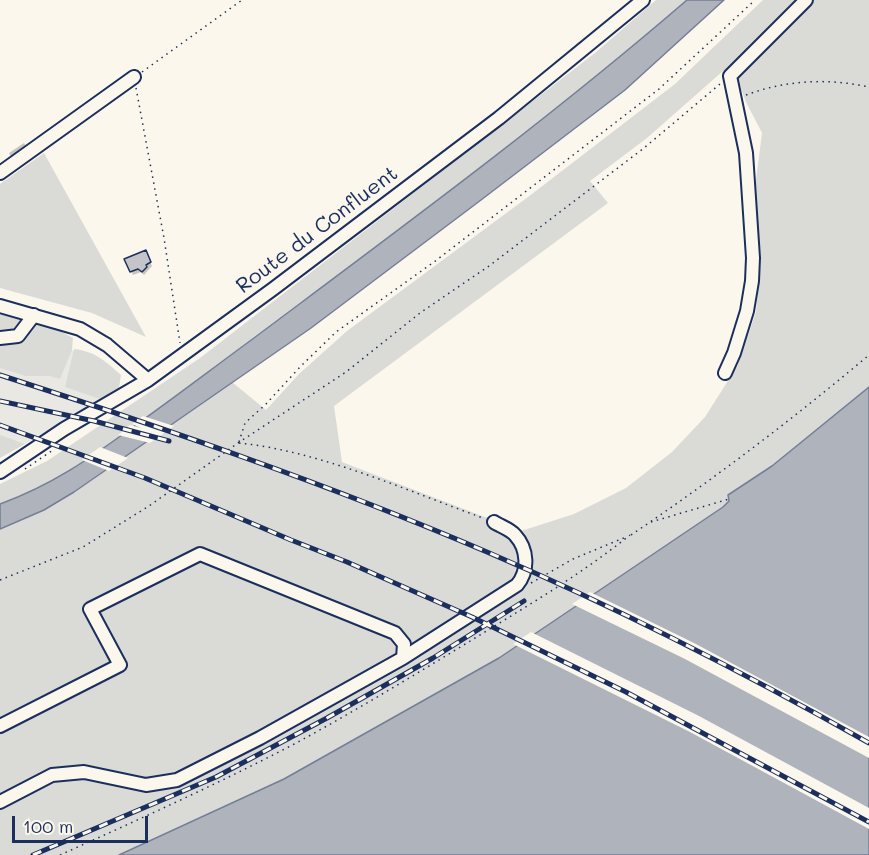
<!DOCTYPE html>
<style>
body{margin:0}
#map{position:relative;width:869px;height:855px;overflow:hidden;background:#fbf7ec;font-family:Mali,sans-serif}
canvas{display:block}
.scale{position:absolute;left:12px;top:816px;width:136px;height:27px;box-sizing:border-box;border:3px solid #1b2f5e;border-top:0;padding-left:8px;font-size:18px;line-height:21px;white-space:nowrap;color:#1b2f5e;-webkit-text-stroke:4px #fbf7ec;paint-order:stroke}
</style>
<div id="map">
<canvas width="869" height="855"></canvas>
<div class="scale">100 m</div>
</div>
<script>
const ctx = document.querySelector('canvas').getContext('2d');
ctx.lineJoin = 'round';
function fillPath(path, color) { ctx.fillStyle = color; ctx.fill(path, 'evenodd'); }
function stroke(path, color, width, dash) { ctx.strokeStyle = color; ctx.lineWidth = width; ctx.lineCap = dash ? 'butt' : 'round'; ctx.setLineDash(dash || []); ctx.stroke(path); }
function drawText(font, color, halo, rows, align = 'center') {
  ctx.font = font + ' Mali,sans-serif'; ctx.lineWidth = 4.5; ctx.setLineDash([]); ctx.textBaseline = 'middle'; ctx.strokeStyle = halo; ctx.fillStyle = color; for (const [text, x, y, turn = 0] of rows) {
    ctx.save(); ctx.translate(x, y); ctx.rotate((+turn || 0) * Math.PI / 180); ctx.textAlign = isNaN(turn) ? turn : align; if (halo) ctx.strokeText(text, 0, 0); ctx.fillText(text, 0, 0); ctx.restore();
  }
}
fillPath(new Path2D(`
 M0,327L37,349L72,350L119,388L25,444L0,439Z`), '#eae8e2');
fillPath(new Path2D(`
 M656,0H687C548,120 401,228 254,338C213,368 174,398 133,427C89,459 52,485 0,504V484L47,461L200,358L595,53Z
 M763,0H869V387L772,466L728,495L729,501L723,507L499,658L284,779L119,855H0V529L44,510L74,492L232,382L266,410L299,374L347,331L528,197L675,84ZM723,71L737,78L746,102L762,133L755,188L761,259L756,312L738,365L705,417L672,452L626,488L574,514L521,531L342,462L334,406L608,203L590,181L647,138Z
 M44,153L146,337L92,313L0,288V184Z
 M0,314L26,321L18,334L0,335Z
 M35,324L53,327L73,338L72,350L60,379L50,376H26L0,368V342C20,344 24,340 35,324Z
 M74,349C96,352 104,360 121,375L119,388L100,399L65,387Z
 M0,435L25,444L0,458Z`), '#dadad7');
const water = new Path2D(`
 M687,0H724L625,90L481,200L311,328L74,492L44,510L0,529V504C52,485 89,459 133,427C174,398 213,368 254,338C401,228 548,120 687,0Z
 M869,387V855H119L284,779L499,658L723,507L729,501L728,495L772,466Z`);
fillPath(water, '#afb3bb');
stroke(water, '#747e96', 1.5);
fillPath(new Path2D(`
 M143,416L174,426L150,443L118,435L130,425L141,428L132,424Z
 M100,447L128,458L109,471L82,460Z
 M590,592L696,644L869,737V758L685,659L572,604Z
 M531,632L699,716L869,808V829L690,732L513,644Z`), '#fbf7ec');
fillPath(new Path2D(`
 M24,143L27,148L12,159L9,153Z
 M147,256L152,266L144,275L141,272L133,275L126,260Z`), '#0003');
const building = new Path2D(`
 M146,250L151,262L146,265L147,267L142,272L138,269L130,272L124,259Z`);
fillPath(building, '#c3c5c9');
stroke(building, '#1b2f5e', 1.5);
const minor = new Path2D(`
 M0,173L134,77
 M0,306L80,329L107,345L148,380
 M0,338L18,336L34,315
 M725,373L734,353L747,311L752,281L753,258L746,153L730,76L806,0
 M0,472L64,429L148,380L273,289L499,118L643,0
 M403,658L517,585C529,571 528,549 515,535C510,529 500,526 494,522
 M0,726L120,665L90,609L200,554L395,633L404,644L403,658L260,738L177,780L146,785L84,772L52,775L0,802`);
stroke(minor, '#1b2f5e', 16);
stroke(new Path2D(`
 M142,72L242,0
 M136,88L164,238L180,343
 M746,95C786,80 828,78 869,87
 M239,442L245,423L266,404L300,367L336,332L434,262L659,89L755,0
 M239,443C319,451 408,491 483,518
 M25,469L53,450
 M651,522L729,499
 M631,535C714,479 793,419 869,355
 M0,580L83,547L149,506L238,443L346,372L420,313L489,266L644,148L720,84
 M531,583L573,559L626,537
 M60,855C140,819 220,783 298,742C355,711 411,677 467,643C522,609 579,576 630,535`), '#1b2f5e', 1.5, [1.5, 4.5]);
stroke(minor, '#fbf7ec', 12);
const rail = new Path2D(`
 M0,375C164,428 328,484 487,552C618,608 745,673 869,743
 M0,401L94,421L169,441
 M0,425L145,478L291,540L347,562L472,617L626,692L869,822
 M33,855L216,777L327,718L433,658L524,601`);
stroke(rail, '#1b2f5e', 5);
stroke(rail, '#fbf7ec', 3, [9]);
drawText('21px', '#1b2f5e', '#fbf7ec', [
 ["Route du Confluent",317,230,-37]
]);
</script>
